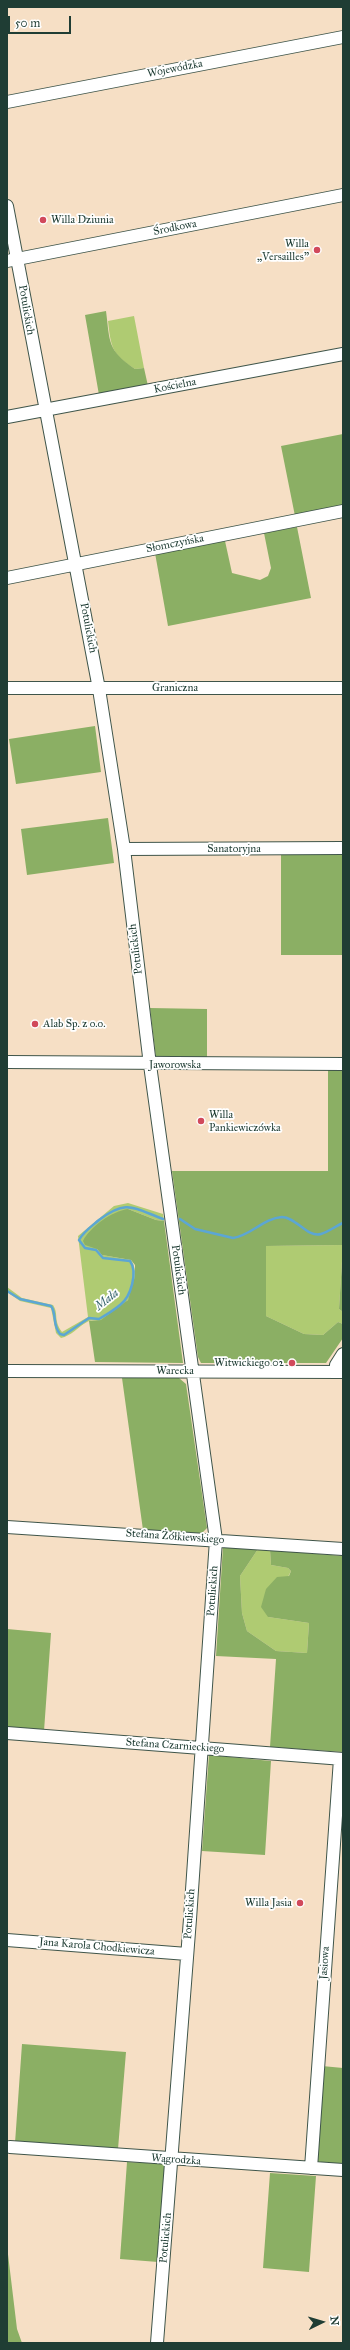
<!DOCTYPE html>
<meta charset="utf-8">
<style>
body{margin:0}
#map{position:relative;width:350px;height:2350px;overflow:hidden;background:#f6dfc5;font-family:"IM FELL Great Primer",serif}
canvas{display:block}
.frame{position:absolute;inset:0;border:8px solid #1f3d34;pointer-events:none}
.north{position:absolute;left:302px;top:2302px;width:40px;height:40px;-webkit-text-stroke:3px #fff;paint-order:stroke;rotate:85deg;font-size:11px;font-weight:700;line-height:16px;text-align:center;color:#1f3d34}
.north::after{content:'';display:block;margin:auto;width:14px;height:18px;background:#1f3d34;clip-path:polygon(50% 0,100% 100%,50% 72%,0 100%)}
.scale{position:absolute;left:8px;top:16px;width:63px;height:18px;box-sizing:border-box;border:2px solid #1f3d34;border-top:0;padding-left:5px;font-size:12px;line-height:14px;white-space:nowrap;color:#1f3d34;-webkit-text-stroke:3px #fff;paint-order:stroke}
</style>
<div id="map">
<canvas width="350" height="2350"></canvas>
<div class="frame"></div>
<div class="north">N</div>
<div class="scale">50 m</div>
</div>
<script>
const ctx = document.querySelector('canvas').getContext('2d');
ctx.lineJoin = 'round';
function fillPath(path, color) { ctx.fillStyle = color; ctx.fill(path, 'evenodd'); }
function stroke(path, color, width, dash) { ctx.strokeStyle = color; ctx.lineWidth = width; ctx.lineCap = dash ? 'butt' : 'round'; ctx.setLineDash(dash || []); ctx.stroke(path); }
function drawText(font, color, halo, rows, align = 'center') {
  ctx.font = font + ' "IM FELL Great Primer",serif'; ctx.lineWidth = 3.5; ctx.setLineDash([]); ctx.textBaseline = 'middle'; ctx.strokeStyle = halo; ctx.fillStyle = color; for (const [text, x, y, turn = 0] of rows) {
    ctx.save(); ctx.translate(x, y); ctx.rotate((+turn || 0) * Math.PI / 180); ctx.textAlign = isNaN(turn) ? turn : align; if (halo) ctx.strokeText(text, 0, 0); ctx.fillText(text, 0, 0); ctx.restore();
  }
}
fillPath(new Path2D(`
 M134,316L144,368L135,369C112,354 111,348 108,321Z
 M128,1203L163,1214L164,1221L156,1220L128,1209L97,1249L102,1255L131,1260C138,1268 135,1292 127,1301C122,1307 110,1316 102,1320C98,1322 92,1319 87,1322C78,1327 71,1336 61,1338L56,1333L51,1308L20,1301L7,1292V1287L22,1298L53,1305C59,1314 53,1320 62,1332L88,1317L78,1236L114,1206Z
 M343,1245L339,1309L343,1312V1324L338,1322L323,1335L304,1334L266,1316L265,1246Z
 M258,1549L270,1550L271,1565L288,1568L291,1571L268,1617L309,1623L307,1653L276,1651L247,1631L242,1613L240,1576Z`), '#afcb72');
fillPath(new Path2D(`
 M106,311C110,342 107,350 135,369L144,368L148,386L99,395L85,315Z
 M343,434V507L295,516L281,446Z
 M297,527L311,598L168,626L155,553L225,541L232,573L260,580L268,576L271,568L264,533Z
 M95,726L101,772L16,784L9,739Z
 M108,818L114,863L27,875L21,829Z
 M281,853H343V955H281Z
 M150,1008L207,1009V1058H156Z
 M328,1069H343V1312L339,1309L343,1245L266,1246V1316L304,1334L323,1335L338,1322L343,1324V1338L326,1363H201L198,1357L172,1171H328Z
 M128,1209L156,1220L164,1221L183,1363L95,1362L89,1321L101,1320L128,1300L135,1276V1265L131,1260L102,1255L97,1249L85,1245L83,1241C90,1227 112,1211 128,1209Z
 M122,1378H179L186,1384L207,1528L201,1534L143,1530Z
 M223,1547L258,1549L240,1576L242,1613L247,1631L276,1651L307,1653L309,1623L268,1617L261,1607L266,1589L277,1577L289,1576L291,1571L288,1568L271,1565L270,1550L343,1556V1752L270,1747L276,1659L216,1656Z
 M7,1629L51,1633L44,1731L7,1728Z
 M209,1755L271,1761L265,1855L202,1851Z
 M22,2044L126,2052L118,2149L15,2143Z
 M322,2066L343,2068V2165L316,2164Z
 M127,2162L165,2164L158,2262L120,2259Z
 M270,2173L316,2176L309,2272L263,2268Z
 M7,2246L17,2329L22,2343H7Z`), '#8baf64');
stroke(new Path2D(`
 M180,1219L195,1229L233,1238C250,1236 264,1218 282,1217C296,1217 307,1238 321,1234C328,1232 336,1226 343,1223
 M7,1291L20,1299L51,1306C57,1314 52,1325 60,1334L64,1335L89,1318L99,1319C106,1315 114,1310 120,1305C131,1297 138,1272 130,1261L103,1258L96,1250L85,1248L79,1240C84,1231 92,1226 99,1220C127,1199 133,1208 163,1219`), '#5ca6d4', 2.5);
const minor = new Path2D(`
 M7,102L343,37
 M7,206L99,689L124,849L150,1065L216,1540L190,1919L157,2343
 M7,261L343,195
 M7,417L343,354
 M7,578L343,511
 M7,688H343
 M124,849L343,848
 M7,1062L343,1064
 M7,1371L343,1372
 M336,1372V1365L343,1354
 M7,1527L343,1549
 M7,1733L343,1759
 M7,1940L187,1954
 M10,2147L343,2170
 M311,2168L340,1759`);
stroke(minor, '#3f554a', 14);
stroke(minor, '#fff', 12);
for (const [x, y, r, color] of [
 [43,220,4,"#d1495b"],
 [317,250,4,"#d1495b"],
 [35,1024,4,"#d1495b"],
 [201,1121,4,"#d1495b"],
 [292,1363,4,"#d1495b"],
 [300,1903,4,"#d1495b"]
]) { const dot = new Path2D(); dot.arc(x, y, r, 0, 2 * Math.PI); ctx.fillStyle = color; ctx.fill(dot); stroke(dot, '#fff', 1.5); }
drawText('11px', '#1f3d34', '#fff', [
 ["Wojewódzka",175,69,-11],
 ["Środkowa",175,228,-11],
 ["Potulickich",26,310,80],
 ["Kościelna",175,386,-11],
 ["Słomczyńska",175,544,-11],
 ["Potulickich",88,628,79],
 ["Graniczna",175,688],
 ["Sanatoryjna",234,849],
 ["Potulickich",136,949,-97],
 ["Jaworowska",175,1065],
 ["Potulickich",178,1270,82],
 ["Warecka",175,1371],
 ["Stefana Żółkiewskiego",175,1537,4],
 ["Potulickich",213,1591,-86],
 ["Stefana Czarnieckiego",175,1746,4],
 ["Potulickich",190,1914,-86],
 ["Jana Karola Chodkiewicza",97,1947,5],
 ["Jasiowa",325,1963,-86],
 ["Wągrodzka",176,2160,4],
 ["Potulickich",166,2238,-85]
]);
drawText('11px', '#1f3d34', '#fff', [
 ["Willa Dziunia",51,220],
 ["Willa",309,244,"right"],
 ["„Versailles”",309,257,"right"],
 ["Alab Sp. z o.o.",43,1024],
 ["Willa",209,1115],
 ["Pankiewiczówka",209,1128],
 ["Witwickiego 02",284,1363,"right"],
 ["Willa Jasia",292,1903,"right"]
], 'left');
drawText('italic 12px', '#34626c', '#fff', [
 ["Mała",107,1300,-39]
]);
</script>
